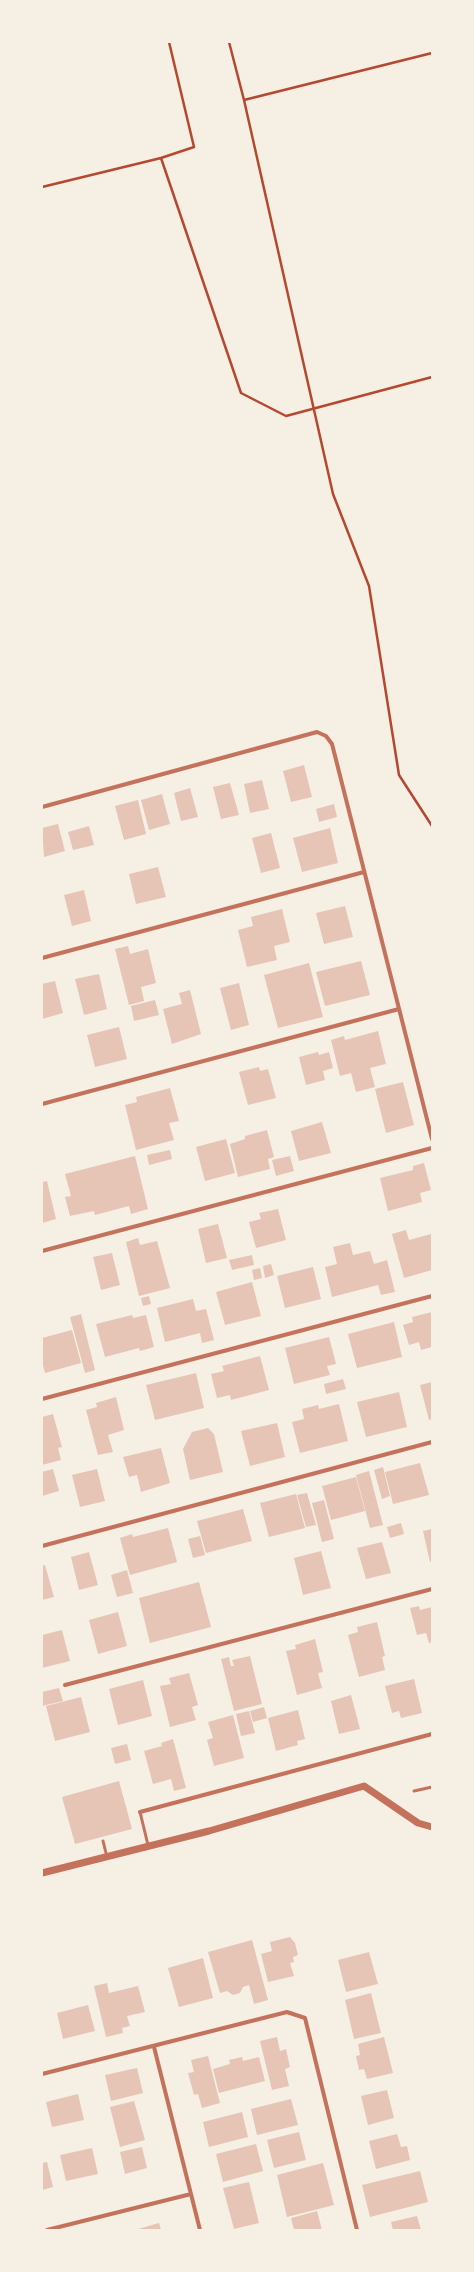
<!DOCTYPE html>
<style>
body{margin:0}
#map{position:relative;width:474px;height:2272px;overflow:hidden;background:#f6efe4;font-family:"PT Sans",sans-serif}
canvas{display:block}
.frame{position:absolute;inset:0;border:43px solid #f6efe4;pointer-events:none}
</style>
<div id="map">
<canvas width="474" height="2272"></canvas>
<div class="frame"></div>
</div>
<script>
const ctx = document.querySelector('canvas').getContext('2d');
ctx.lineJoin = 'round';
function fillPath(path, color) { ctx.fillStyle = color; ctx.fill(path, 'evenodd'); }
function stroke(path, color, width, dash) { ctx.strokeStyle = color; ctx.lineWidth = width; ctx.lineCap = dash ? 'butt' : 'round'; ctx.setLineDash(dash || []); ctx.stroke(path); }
fillPath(new Path2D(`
 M304,765L312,797L291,802L283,771Z
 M262,780L269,809L250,813L244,784Z
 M230,783L239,815L221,819L213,787Z
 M190,788L198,817L181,821L174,793Z
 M162,794L170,824L149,830L141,800Z
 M138,800L146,834L124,840L115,806Z
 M334,804L337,817L319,822L316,809Z
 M58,824L65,851L44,857L42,828Z
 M89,826L94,845L73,850L68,832Z
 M330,828L338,863L302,872L293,838Z
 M271,833L280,868L261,873L252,838Z
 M158,867L166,897L136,904L129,874Z
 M84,890L91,921L72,926L64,895Z
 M345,906L353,937L324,944L316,913Z
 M282,909L290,942L274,946L277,960L247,967L238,930L253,926L251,917Z
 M128,946L130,954L148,949L156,983L141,987L144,1001L129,1005L115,949Z
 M361,961L370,995L325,1006L316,972Z
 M309,963L323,1017L278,1028L264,975Z
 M99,974L107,1009L84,1015L75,979Z
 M55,981L63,1013L42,1019V984Z
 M239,983L249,1025L231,1030L220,988Z
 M190,990L201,1034L172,1044L163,1009L182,1004L179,993Z
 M155,1000L159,1015L134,1021L131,1006Z
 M119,1027L127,1059L95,1067L87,1035Z
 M378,1031L386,1064L370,1068L375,1087L356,1092L351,1073L340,1076L331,1040L344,1036L345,1040Z
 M318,1052L319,1055L329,1052L333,1068L323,1071L325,1080L306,1085L299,1057Z
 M259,1067L260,1071L268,1069L276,1098L248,1105L239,1072Z
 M403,1082L414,1125L386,1133L375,1089Z
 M170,1088L179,1121L169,1123L174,1140L136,1150L125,1105L137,1102L136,1097Z
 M322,1122L331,1153L299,1161L291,1131Z
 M267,1130L274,1157L268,1159L270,1169L238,1177L230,1144L245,1139V1136Z
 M226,1139L235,1173L205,1181L196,1147Z
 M170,1150L172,1159L149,1165L147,1155Z
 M135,1156L148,1209L131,1214L129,1206L95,1215L94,1211L70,1216L65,1197L71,1196L65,1174Z
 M290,1156L294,1171L276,1176L272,1160Z
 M424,1163L431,1190L420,1193L422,1202L388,1211L380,1178L413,1170V1166Z
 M47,1181L56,1219L42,1223V1182Z
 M278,1209L286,1240L256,1248L249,1222L261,1219L259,1213Z
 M218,1224L227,1258L206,1263L198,1229Z
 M406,1230L409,1240L431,1234L432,1270L404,1278L392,1234Z
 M138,1238L140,1245L157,1241L170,1288L139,1296L126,1242Z
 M350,1243L353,1255L370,1251L374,1264L387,1260L395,1292L381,1295L378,1285L332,1297L325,1267L337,1264L333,1247Z
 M112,1253L120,1285L101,1290L93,1257Z
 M252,1255L254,1265L232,1270L229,1260Z
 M271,1264L274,1275L265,1278L263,1266Z
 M313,1267L321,1299L285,1308L277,1276Z
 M260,1268L262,1278L254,1280L252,1270Z
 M252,1282L261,1316L225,1325L216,1292Z
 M149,1296L151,1304L143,1306L141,1298Z
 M193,1299L196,1311L206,1309L214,1340L202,1343L200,1333L165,1342L157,1308Z
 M432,1312V1347L421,1350L419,1342L409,1345L403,1325L413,1322L412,1317Z
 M81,1314L95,1370L85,1373L70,1317Z
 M132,1315L133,1318L146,1315L154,1347L140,1351L139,1348L105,1357L96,1324Z
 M394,1322L402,1357L357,1368L348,1334Z
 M72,1330L81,1363L45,1373L42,1362V1338Z
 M329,1337L336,1364L327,1366L330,1375L294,1384L285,1348Z
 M260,1356L269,1390L231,1400L230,1395L217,1398L211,1374L224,1371L222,1366Z
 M196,1373L204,1408L155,1420L146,1385Z
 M343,1379L346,1389L326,1394L324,1384Z
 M432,1382V1419L429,1420L420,1385Z
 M399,1392L407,1427L366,1437L357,1402Z
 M116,1397L124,1430L108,1435L113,1452L98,1455L86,1410L97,1407L96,1403Z
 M339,1404L348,1441L300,1453L292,1422L304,1419L302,1409L318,1405L319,1409Z
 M53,1414L62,1447L58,1448L61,1460L42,1465V1417Z
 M277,1423L285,1457L250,1466L241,1431Z
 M208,1428L214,1434L223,1472L190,1480L183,1449L192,1432Z
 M161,1448L170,1483L141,1492L137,1475L129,1477L123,1457Z
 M420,1463L429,1495L393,1504L385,1472Z
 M383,1467L390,1496L382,1499L374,1470Z
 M53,1469L59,1491L42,1496V1472Z
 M97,1469L105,1501L80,1507L72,1475Z
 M369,1471L383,1525L370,1528L356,1475Z
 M356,1477L365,1511L331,1520L322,1486Z
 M307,1493L316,1525L306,1527L297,1495Z
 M296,1494L305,1528L269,1537L260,1503Z
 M324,1500L334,1539L322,1542L312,1503Z
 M243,1509L252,1541L206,1553L197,1521Z
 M401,1523L404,1534L390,1538L387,1527Z
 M168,1528L177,1562L130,1575L120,1538L132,1534L133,1537Z
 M432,1529V1561L430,1562L423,1531Z
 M200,1536L205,1555L193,1558L188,1539Z
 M382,1542L391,1573L366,1579L357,1548Z
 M321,1551L331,1588L303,1595L294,1558Z
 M89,1552L98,1585L79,1590L71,1557Z
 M45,1565L54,1597L42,1600V1566Z
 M127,1570L133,1593L117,1597L111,1575Z
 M199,1582L211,1627L150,1643L139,1598Z
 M419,1606L420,1610L432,1607V1642L429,1643L426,1633L417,1635L410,1608Z
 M118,1612L127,1646L98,1654L89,1620Z
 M377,1622L385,1656L382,1657L385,1670L359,1677L348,1635L358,1632L357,1627Z
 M62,1630L70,1661L42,1668V1635Z
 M315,1639L323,1672L318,1673L322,1688L297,1695L286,1651L296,1649L295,1645Z
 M250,1656L262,1704L234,1711L221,1659L229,1657L231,1666H234L232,1660Z
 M189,1673L198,1705L192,1707L196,1720L170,1727L160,1686L171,1684L169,1678Z
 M414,1679L422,1713L401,1718L399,1711L392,1713L385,1686Z
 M143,1680L152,1716L118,1725L109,1689Z
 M59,1688L63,1701L42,1706V1692Z
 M351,1695L360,1729L339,1734L331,1701Z
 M81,1697L90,1732L55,1741L46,1706Z
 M264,1707L267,1718L253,1722L250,1711Z
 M298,1710L305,1739L297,1741L298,1745L276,1751L268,1718Z
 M249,1711L255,1733L241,1736L236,1714Z
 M233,1715L244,1758L214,1766L207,1740L213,1738L208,1722Z
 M173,1739L186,1788L174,1791L171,1779L153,1784L144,1751L162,1746L161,1743Z
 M127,1744L131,1760L115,1764L111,1748Z
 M119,1781L132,1829L75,1844L62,1797Z
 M290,1937L295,1943L298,1955L293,1957L294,1962L290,1963L294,1976L268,1982L261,1954L272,1951L270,1942Z
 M252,1940L268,2000L254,2004L249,1985L243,1987L240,1993L233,1995L227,1991L220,1993L208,1952Z
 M369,1952L378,1984L346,1992L338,1960Z
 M203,1958L213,1998L179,2007L168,1968Z
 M107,1983L109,1993L138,1986L145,2012L127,2016L130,2026L122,2028L123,2033L106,2037L94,1986Z
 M371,1993L381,2033L354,2039L345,2000Z
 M88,2005L95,2031L63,2039L57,2013Z
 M277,2037L280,2051L286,2049L290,2067L285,2069L289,2086L272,2090L260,2041Z
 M384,2037L393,2073L367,2079L364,2069L359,2070L356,2056L360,2055L358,2044Z
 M208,2056L220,2103L202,2108L198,2094L194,2095L188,2073L194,2072L191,2060Z
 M242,2057L243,2061L259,2057L265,2081L219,2093L213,2069L230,2064L229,2060Z
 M137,2068L143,2093L111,2101L105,2075Z
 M387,2090L394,2118L368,2125L361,2096Z
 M78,2094L84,2120L52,2127L46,2102Z
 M291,2099L298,2125L257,2135L251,2109Z
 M134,2101L145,2140L120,2147L110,2107Z
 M242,2112L248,2137L209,2147L203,2122Z
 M299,2132L306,2160L274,2168L267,2140Z
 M397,2134L401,2147L407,2146L410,2160L376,2169L369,2141Z
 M256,2144L263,2171L223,2182L216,2154Z
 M142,2147L147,2168L125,2174L120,2152Z
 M92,2148L98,2174L66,2181L60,2155Z
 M47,2162L53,2187L42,2190V2163Z
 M323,2163L334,2205L287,2217L277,2175Z
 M420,2171L428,2202L370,2217L362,2185Z
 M249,2182L259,2223L234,2229L223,2188Z
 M317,2211L322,2230H294L291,2218Z
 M417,2216L421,2230H393L391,2222Z
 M159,2223L161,2230H139L138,2229Z`), '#e6c5b7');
stroke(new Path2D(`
 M229,42L244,100L333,494L369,586L399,775L432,826
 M244,100L432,53
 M161,158L194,147L169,42
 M42,187L161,158L241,393L286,416L432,377`), '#b5482f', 2.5);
stroke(new Path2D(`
 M414,1791L432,1787
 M140,1812L148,1845
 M103,1841L107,1857`), '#c5725c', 3);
stroke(new Path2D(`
 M42,807L317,732L326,736L332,744L432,1139
 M42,958L364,872
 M42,1104L399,1009
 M42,1251L432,1148
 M42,1399L432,1296
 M42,1546L432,1442
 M65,1685L432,1589
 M140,1812L432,1734
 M154,2047L200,2230
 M42,2074L287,2012L305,2018L357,2230
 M47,2230L191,2194`), '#c5725c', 4);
stroke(new Path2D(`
 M42,1873L209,1831L364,1786L418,1823L432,1827`), '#c5725c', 7);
</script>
